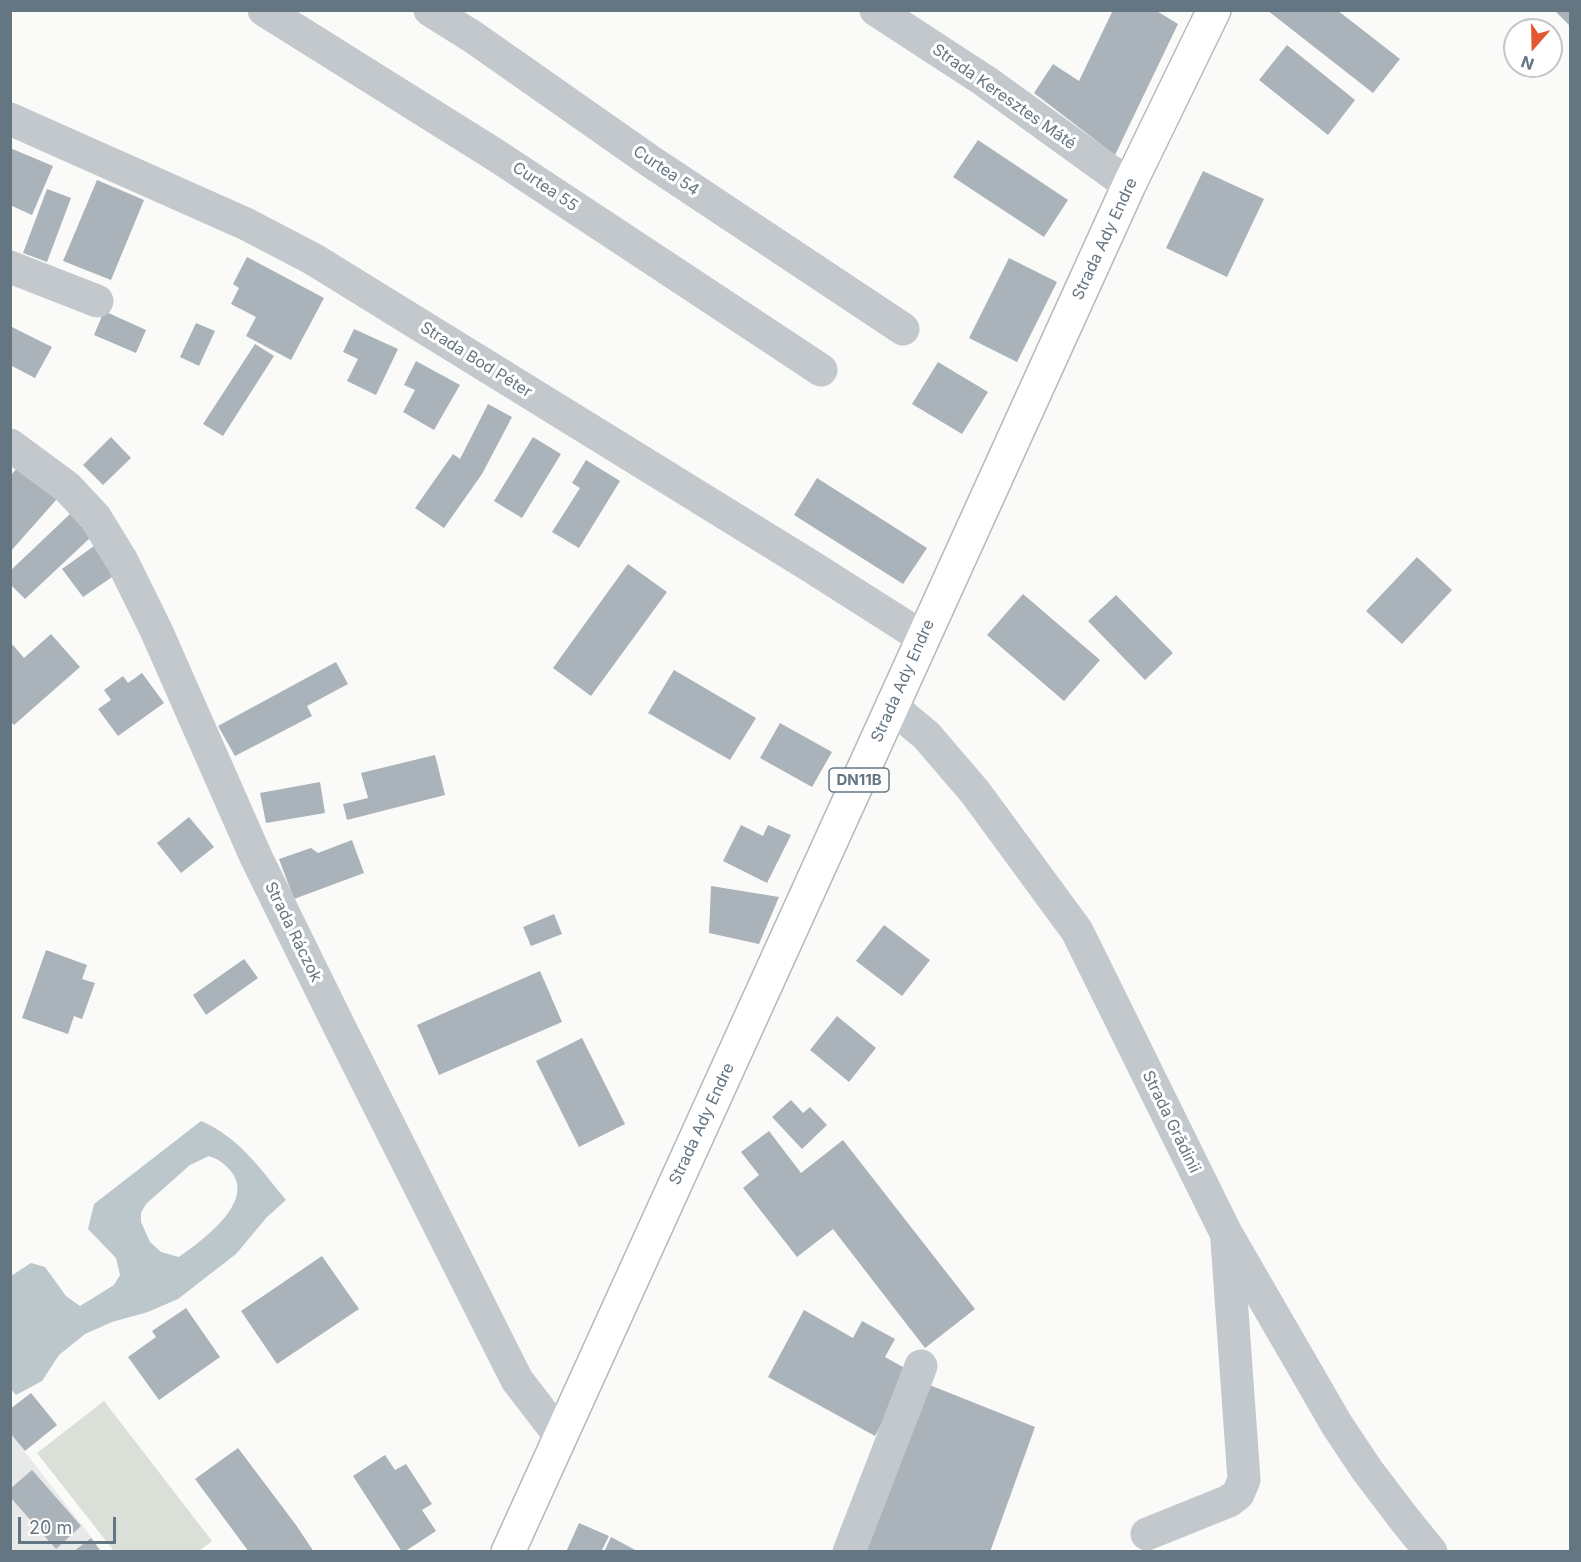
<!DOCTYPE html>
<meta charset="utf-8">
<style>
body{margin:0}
#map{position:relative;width:1581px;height:1562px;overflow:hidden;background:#fafaf8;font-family:Inter,sans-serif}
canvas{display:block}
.frame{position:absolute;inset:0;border:12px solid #657683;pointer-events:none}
.north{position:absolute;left:1503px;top:18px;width:60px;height:60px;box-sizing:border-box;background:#fff;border:2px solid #c1c8cd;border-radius:50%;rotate:200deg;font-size:16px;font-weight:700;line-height:24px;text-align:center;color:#657683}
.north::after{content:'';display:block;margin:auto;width:21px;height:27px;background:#e4572e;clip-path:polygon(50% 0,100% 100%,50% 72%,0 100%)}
.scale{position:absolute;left:18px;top:1517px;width:98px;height:27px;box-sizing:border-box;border:3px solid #657683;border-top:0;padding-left:8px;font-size:18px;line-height:21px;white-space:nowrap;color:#657683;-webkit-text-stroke:4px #fff;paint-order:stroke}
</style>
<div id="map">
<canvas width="1581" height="1562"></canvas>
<div class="frame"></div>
<div class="north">N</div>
<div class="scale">20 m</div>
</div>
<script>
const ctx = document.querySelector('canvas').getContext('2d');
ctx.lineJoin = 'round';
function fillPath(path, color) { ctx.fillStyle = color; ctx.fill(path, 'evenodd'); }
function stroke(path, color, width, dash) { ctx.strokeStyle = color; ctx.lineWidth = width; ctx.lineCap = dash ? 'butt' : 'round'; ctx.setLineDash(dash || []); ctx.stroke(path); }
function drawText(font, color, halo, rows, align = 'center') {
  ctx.font = font + ' Inter,sans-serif'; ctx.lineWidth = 6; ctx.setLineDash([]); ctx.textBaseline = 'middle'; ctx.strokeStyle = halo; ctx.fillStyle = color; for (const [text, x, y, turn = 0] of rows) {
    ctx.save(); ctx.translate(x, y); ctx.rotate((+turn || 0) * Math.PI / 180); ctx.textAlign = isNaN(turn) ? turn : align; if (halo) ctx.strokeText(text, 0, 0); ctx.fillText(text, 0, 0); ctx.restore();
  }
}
fillPath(new Path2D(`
 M11,1434L102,1551H11Z`), '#e8e9e9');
fillPath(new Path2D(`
 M104,1401L212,1541L199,1551H114L37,1453Z`), '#dadfd7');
fillPath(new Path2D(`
 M201,1121C239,1137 261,1170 286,1200L267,1217L236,1254L178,1299L148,1312L112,1322L85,1334L59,1355L42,1381L16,1395L11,1389V1276L31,1263L45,1267L66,1296L80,1306L114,1285L120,1275L116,1258L88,1229L94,1204ZM209,1156C218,1159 222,1162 228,1168C260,1199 203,1240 179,1257L161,1252L150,1242L141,1222V1213L146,1204L190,1165Z`), '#bbc7cb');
fillPath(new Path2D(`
 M1113,10H1155L1178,24L1115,155L1034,93L1053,64L1079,81Z
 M1267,10H1337L1400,59L1373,93Z
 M1554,10H1570V26Z
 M1287,45L1355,100L1328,135L1259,80Z
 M978,140L1068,200L1044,237L953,177Z
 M10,148L53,166L32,215L10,205Z
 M1203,171L1264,199L1227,277L1166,248Z
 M97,180L144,200L111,280L63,261Z
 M47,189L71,198L47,262L23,253Z
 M247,257L324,298L291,360L246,336L256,317L231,304L239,288L233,284Z
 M1009,258L1057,282L1017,362L969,338Z
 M104,311L146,330L136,353L94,335Z
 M196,323L215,331L199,366L180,357Z
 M10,326L52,347L35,378L10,365Z
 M354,329L398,349L376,395L347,381L358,359L343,352Z
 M255,344L274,356L223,436L203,424Z
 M416,361L460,385L434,430L403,412L415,390L404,385Z
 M938,362L988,392L962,434L912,404Z
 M488,404L512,417L482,474L444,528L415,508L453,454L460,459Z
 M111,437L131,458L103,485L83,465Z
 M533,437L561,454L522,518L494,501Z
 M586,460L620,481L579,548L552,532L580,488L572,483Z
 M19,466L57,499L10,552V476Z
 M817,478L927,548L903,584L794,515Z
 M70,514L91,537L25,599L10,584V571Z
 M94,546L115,575L83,597L62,569Z
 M1417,557L1452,590L1402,644L1366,611Z
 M628,564L667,592L591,696L553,668Z
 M1023,594L1100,660L1064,701L987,635Z
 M1116,595L1173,653L1145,680L1088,621Z
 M51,634L80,667L14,725L10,721V647L13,645L24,658Z
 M336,662L348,684L307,706L312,716L235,756L218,726Z
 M674,670L756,718L730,760L648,713Z
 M142,673L164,703L118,736L98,709L111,700L104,690L123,676L128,683Z
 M780,723L832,752L812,787L760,758Z
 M435,755L445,795L347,820L343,804L368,798L361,773Z
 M320,782L325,813L266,823L260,793Z
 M189,817L214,847L181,873L157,843Z
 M741,825L763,836L768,825L791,835L767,883L723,861Z
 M352,840L364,873L294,899L279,859L311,848L318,853Z
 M711,886L779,897L759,944L709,933Z
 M554,914L562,934L531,946L523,927Z
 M884,925L930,960L902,996L856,961Z
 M46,950L87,965L82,979L95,983L82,1019L74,1016L68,1034L22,1018Z
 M244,959L258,978L206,1015L193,995Z
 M540,971L562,1022L439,1075L417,1025Z
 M837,1016L876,1048L849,1082L810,1050Z
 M582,1038L625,1124L579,1147L536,1061Z
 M791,1100L803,1113L810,1107L827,1125L802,1149L772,1117Z
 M769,1131L801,1173L843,1140L975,1309L925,1348L833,1229L797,1257L743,1188L759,1175L741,1152Z
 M322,1256L359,1309L277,1364L241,1311Z
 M186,1308L220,1357L159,1400L128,1357L156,1337L152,1331Z
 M804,1310L853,1338L862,1321L895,1339L885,1357L910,1371L875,1436L768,1377Z
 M922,1382L1035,1427L990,1552H864Z
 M31,1393L57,1425L25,1451L10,1433V1409Z
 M238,1448L296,1525L314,1552H249L195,1479Z
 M385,1455L395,1470L406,1464L432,1504L422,1510L436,1531L404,1552H402L353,1476Z
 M32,1470L81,1526L56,1549L10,1497V1489Z
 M579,1523L609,1536L601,1552H566Z
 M611,1537L639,1552H604Z
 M91,1538L101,1552H73Z`), '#aab3b9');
const major = new Path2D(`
 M508,1552L1129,185L1214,10`);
stroke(major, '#b5babe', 36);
stroke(new Path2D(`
 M264,10L497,156L821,370
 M430,10L473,37L650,161L903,329
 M876,10L985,81L1129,185
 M10,119L246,224L313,259L812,567L922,637
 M10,267L97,301
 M10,445L67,487L95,517L122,561L156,630L256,857L339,1026L517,1380L560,1436
 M892,707L926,735L975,792L1077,931L1226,1233L1337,1425L1367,1470L1405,1520L1431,1552
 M1147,1534L1229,1501L1238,1494L1244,1480L1227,1241
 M849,1552L921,1366`), '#c3c8cc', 33);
stroke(major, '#fff', 33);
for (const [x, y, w] of [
 [859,780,60]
]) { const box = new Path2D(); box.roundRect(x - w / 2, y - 12, w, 24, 4.5); ctx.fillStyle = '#fff'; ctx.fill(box); stroke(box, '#657683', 1.5); }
drawText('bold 15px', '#657683', null, [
 ["DN11B",859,780]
]);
drawText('16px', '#657683', '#fff', [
 ["Strada Keresztes Máté",1004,97,35],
 ["Curtea 54",666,171,34],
 ["Curtea 55",545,187,34],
 ["Strada Ady Endre",1105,239,-65],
 ["Strada Bod Péter",476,360,32],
 ["Strada Ady Endre",903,681,-66],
 ["Strada Ráczok",293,932,64],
 ["Strada Grădinii",1171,1122,64],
 ["Strada Ady Endre",702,1124,-65]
]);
</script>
